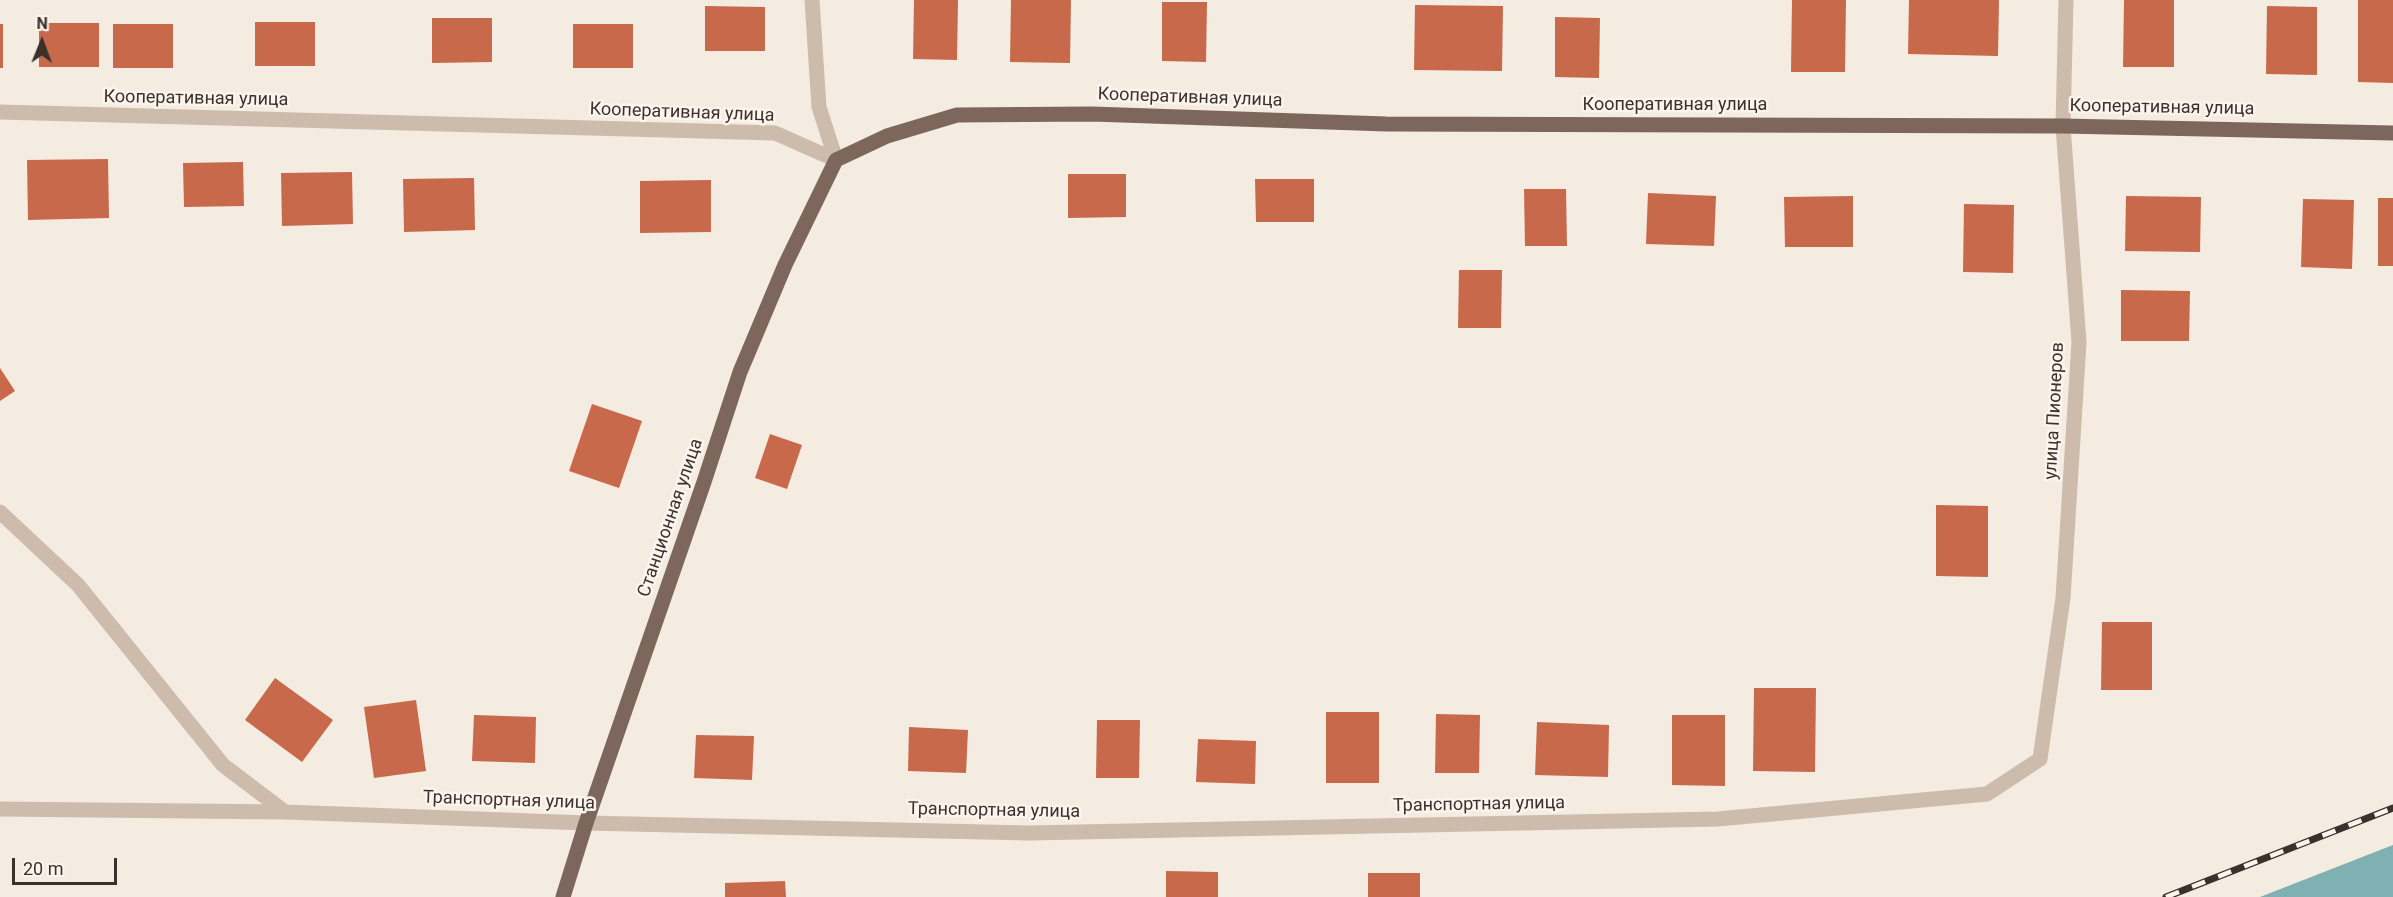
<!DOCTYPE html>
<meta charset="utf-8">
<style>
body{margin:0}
#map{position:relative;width:2393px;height:897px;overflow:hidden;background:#f4ebe1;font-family:Roboto,sans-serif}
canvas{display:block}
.north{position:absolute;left:12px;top:12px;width:60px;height:60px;-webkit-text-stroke:4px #fbf5ee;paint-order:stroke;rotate:1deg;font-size:16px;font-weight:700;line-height:24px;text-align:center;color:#3b302b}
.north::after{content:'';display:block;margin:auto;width:21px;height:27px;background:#3b302b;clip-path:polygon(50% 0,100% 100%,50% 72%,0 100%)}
.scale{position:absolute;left:12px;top:858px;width:105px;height:27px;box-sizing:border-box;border:3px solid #3b302b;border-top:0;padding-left:8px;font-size:18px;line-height:21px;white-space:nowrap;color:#3b302b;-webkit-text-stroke:4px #fbf5ee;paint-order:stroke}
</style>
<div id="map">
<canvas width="2393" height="897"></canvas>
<div class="north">N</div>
<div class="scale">20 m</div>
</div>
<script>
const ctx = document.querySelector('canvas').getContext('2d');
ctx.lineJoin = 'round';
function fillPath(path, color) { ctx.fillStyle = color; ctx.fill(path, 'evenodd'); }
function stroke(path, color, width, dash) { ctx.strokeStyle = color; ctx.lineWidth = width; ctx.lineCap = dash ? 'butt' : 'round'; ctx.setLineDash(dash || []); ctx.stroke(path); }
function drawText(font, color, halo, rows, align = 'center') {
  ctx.font = font + ' Roboto,sans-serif'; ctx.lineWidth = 5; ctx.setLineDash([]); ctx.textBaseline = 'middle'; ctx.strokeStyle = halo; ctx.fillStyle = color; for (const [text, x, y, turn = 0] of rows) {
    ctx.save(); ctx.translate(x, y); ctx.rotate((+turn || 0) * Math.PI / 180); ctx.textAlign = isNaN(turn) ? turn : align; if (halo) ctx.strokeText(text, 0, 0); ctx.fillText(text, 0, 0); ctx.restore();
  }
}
fillPath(new Path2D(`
 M2393,845V897H2260Z`), '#7fb0b2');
fillPath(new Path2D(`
 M914,0H958L957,60L913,59Z
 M1011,0H1071L1070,63L1010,62Z
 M1792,0H1846L1845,72H1791Z
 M1909,0H1999L1998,56L1908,54Z
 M2124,0H2174V67H2123Z
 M2358,0H2393V83L2358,82Z
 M1162,2H1207L1206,62L1162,61Z
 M1415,5L1503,6L1502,71L1414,70Z
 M705,6L765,7V51H705Z
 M2267,6L2317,7V75L2266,74Z
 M1555,17L1600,18L1599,78L1555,77Z
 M432,18H492V62L432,63Z
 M255,22H315V66H255Z
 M39,23H99V67H39Z
 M0,24H3V68H0Z
 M113,24H173V68H113Z
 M573,24H633V68H573Z
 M108,159L109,218L28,220L27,160Z
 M243,162L244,206L184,207L183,163Z
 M352,172L353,224L282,226L281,173Z
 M1068,174H1126V217L1068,218Z
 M474,178L475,230L404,232L403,179Z
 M1255,179H1314V222H1256Z
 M711,180V232L640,233V181Z
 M1524,189H1566L1567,246H1525Z
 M1648,193L1716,196L1714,246L1646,244Z
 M1853,196V247H1785L1784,197Z
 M2126,196L2201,197L2200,252L2125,251Z
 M2378,198H2393V266H2378Z
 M2303,199L2354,200L2352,269L2301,267Z
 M1964,204L2014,205L2013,273L1963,272Z
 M1459,270H1502L1501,328H1458Z
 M2121,290L2190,291L2189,341H2121Z
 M0,368L15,391L0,401Z
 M592,404L642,421L619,488L569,471Z
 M770,434L802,445L787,489L755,478Z
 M1936,505L1988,506V577L1936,576Z
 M2102,622H2152V690H2101Z
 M275,678L333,720L302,762L245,720Z
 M1754,688H1816L1815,772L1753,771Z
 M416,700L426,771L374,778L364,707Z
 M1326,712H1379V783H1326Z
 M1436,714L1480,715L1479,773H1435Z
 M474,715L536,717L535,763L472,761Z
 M1672,715H1725V786L1672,785Z
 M1097,720H1140L1139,778H1096Z
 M1537,722L1609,725L1608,777L1535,775Z
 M909,727L968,730L966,773L908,771Z
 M696,735L754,736L752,780L694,778Z
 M1198,739L1256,741L1255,784L1196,782Z
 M1166,871L1218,872V897H1166Z
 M1368,873H1420V897H1368Z
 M785,881L786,897H725V883Z`), '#c8694b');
stroke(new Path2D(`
 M812,0L819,107L836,160
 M0,112L775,133L836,160
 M0,512L78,585L223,765L285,812
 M0,809L285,812L586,823L1029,833L1718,819L1987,794L2040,759L2063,598L2079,342L2063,126L2066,0`), '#cdbbac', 15);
stroke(new Path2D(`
 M563,897L586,823L704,482L740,372L785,265L836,160L887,136L957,115L1092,114L1386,124L2063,126L2393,133`), '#7d675c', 15);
const rail = new Path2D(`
 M2166,897L2393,808`);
stroke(rail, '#3b302b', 7);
stroke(rail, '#fbf5ee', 4.5, [14]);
drawText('18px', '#3b302b', '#fbf5ee', [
 ["Кооперативная улица",1190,98,2],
 ["Кооперативная улица",196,99,1],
 ["Кооперативная улица",1675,105],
 ["Кооперативная улица",2162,108,1],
 ["Кооперативная улица",682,113,2],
 ["улица Пионеров",2055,411,-87],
 ["Станционная улица",671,518,-71],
 ["Транспортная улица",509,801,2],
 ["Транспортная улица",1479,805,-1],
 ["Транспортная улица",994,811,1]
]);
</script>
